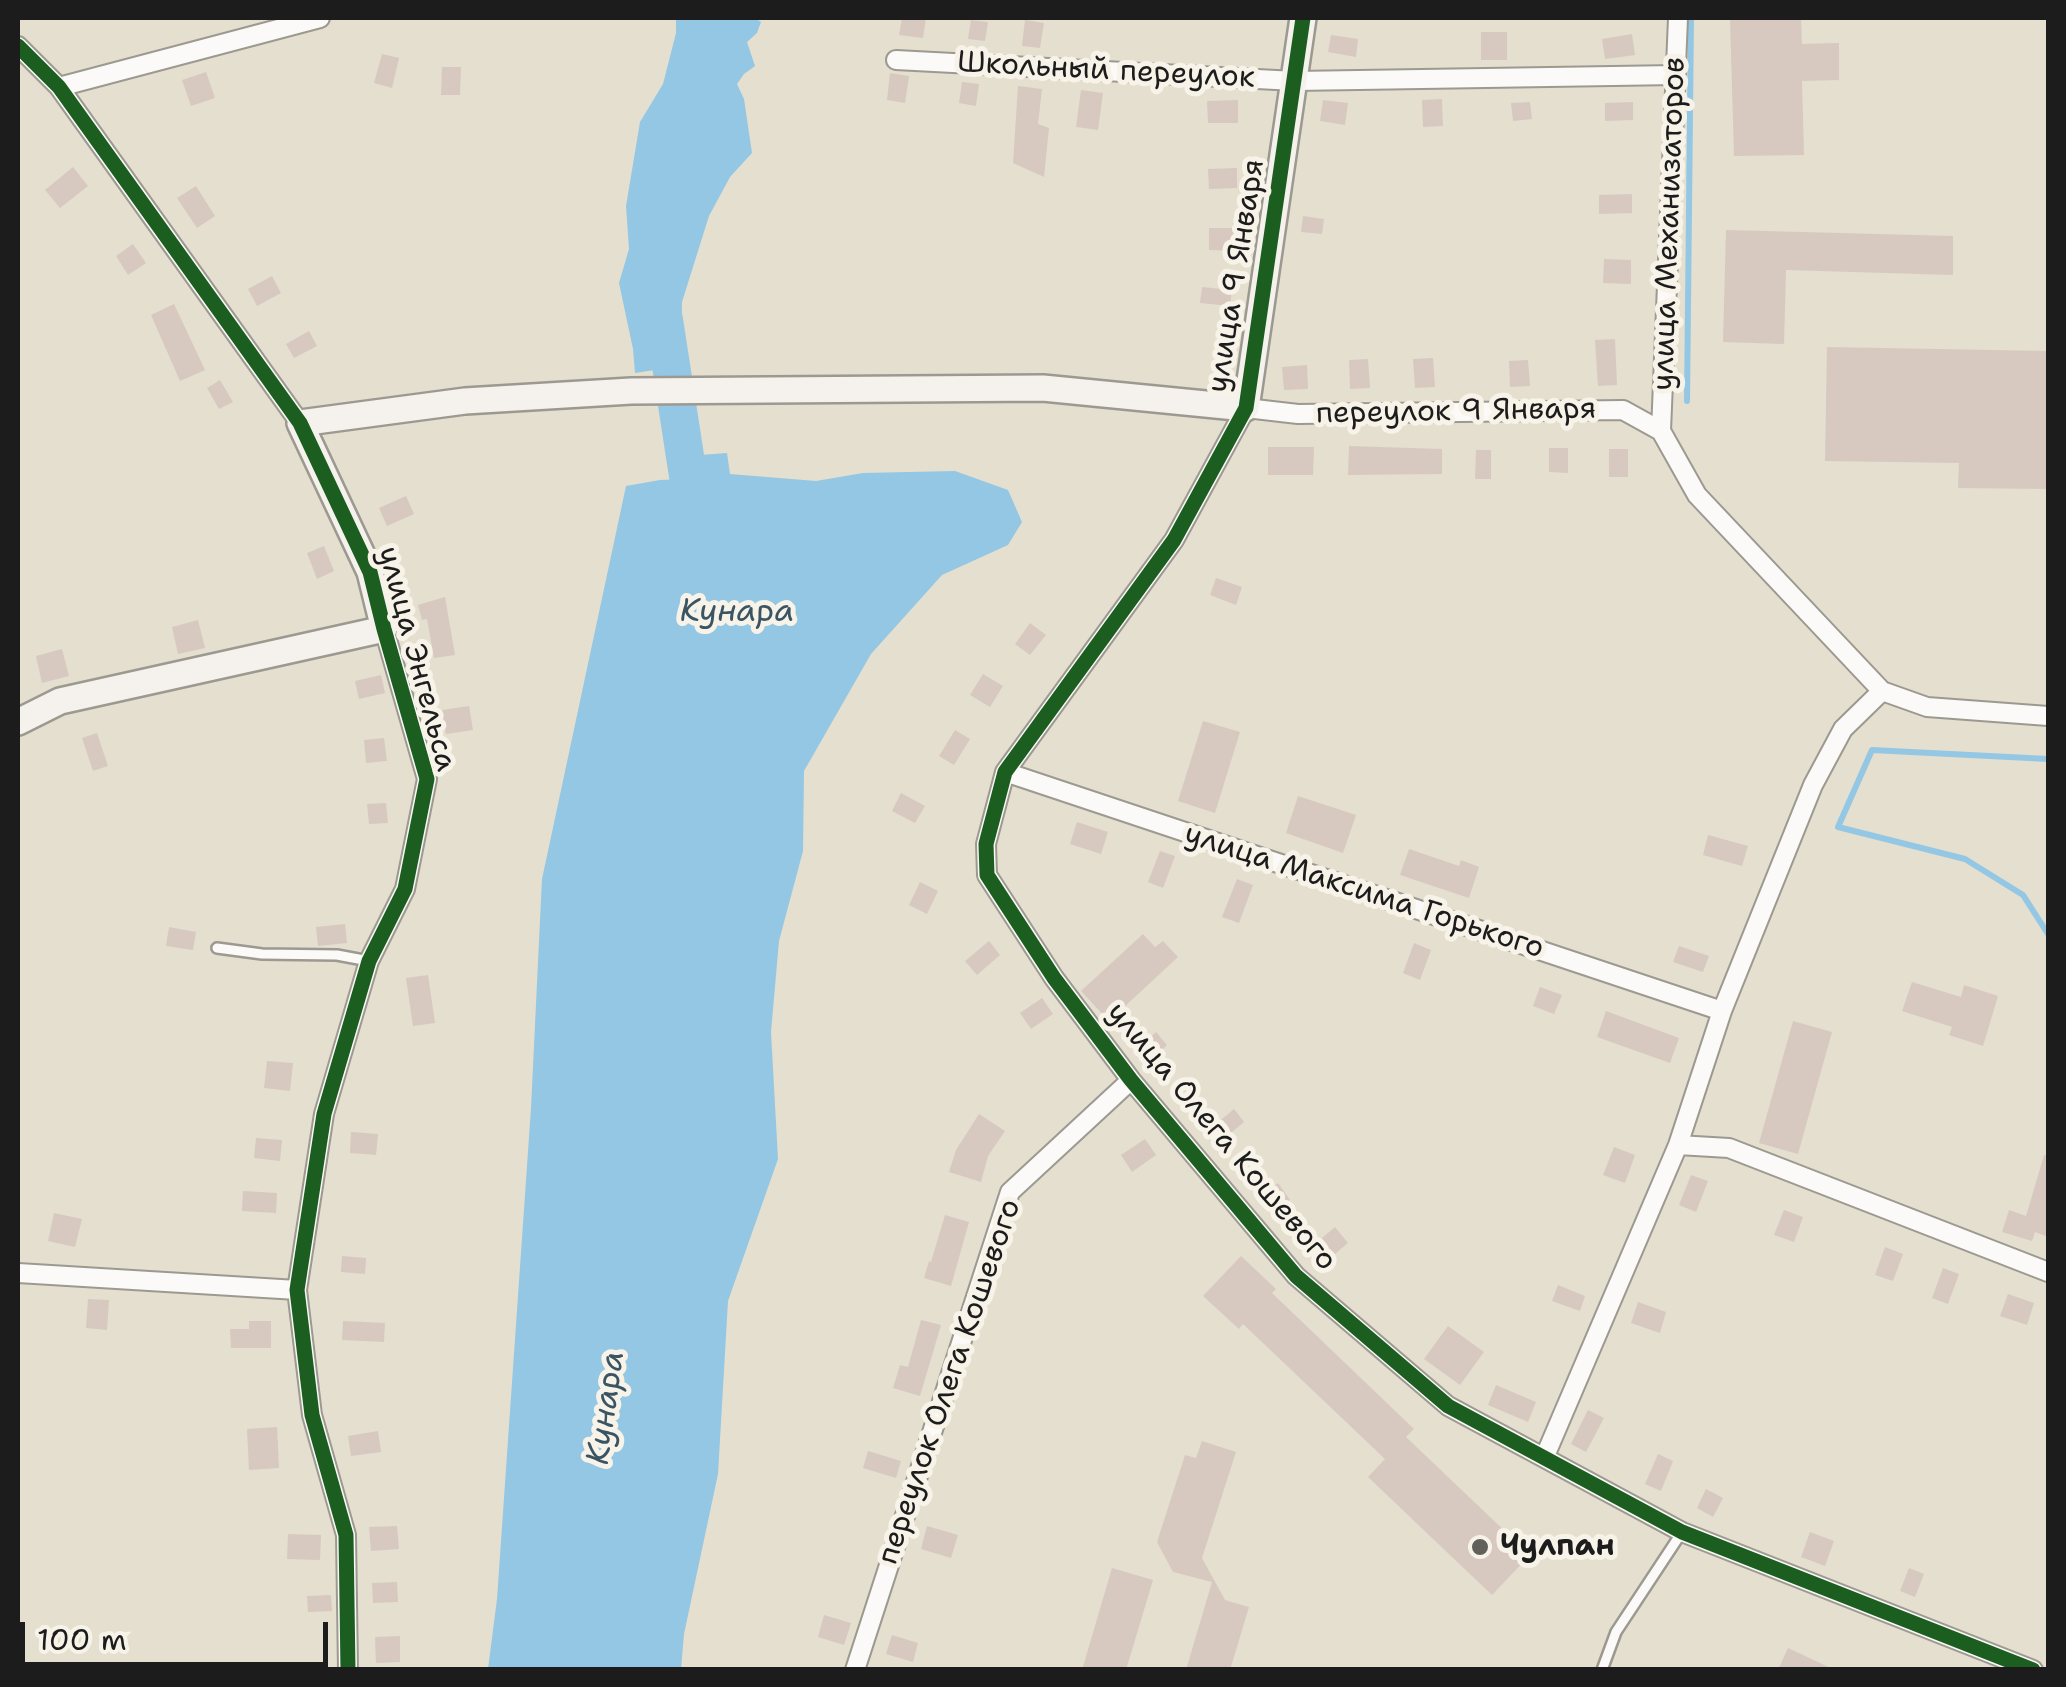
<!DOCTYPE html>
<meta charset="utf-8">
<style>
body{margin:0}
#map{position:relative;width:2066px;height:1687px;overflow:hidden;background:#e5dfcf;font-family:"Shantell Sans",sans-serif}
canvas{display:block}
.frame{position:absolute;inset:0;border:20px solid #1c1c1c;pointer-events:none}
.scale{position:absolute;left:20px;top:1622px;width:308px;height:45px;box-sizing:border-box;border:5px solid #1c1c1c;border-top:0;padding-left:12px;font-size:30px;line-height:35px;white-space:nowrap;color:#1c1c1c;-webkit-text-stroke:8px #f7f3e8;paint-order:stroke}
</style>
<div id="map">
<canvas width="2066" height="1687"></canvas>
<div class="frame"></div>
<div class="scale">100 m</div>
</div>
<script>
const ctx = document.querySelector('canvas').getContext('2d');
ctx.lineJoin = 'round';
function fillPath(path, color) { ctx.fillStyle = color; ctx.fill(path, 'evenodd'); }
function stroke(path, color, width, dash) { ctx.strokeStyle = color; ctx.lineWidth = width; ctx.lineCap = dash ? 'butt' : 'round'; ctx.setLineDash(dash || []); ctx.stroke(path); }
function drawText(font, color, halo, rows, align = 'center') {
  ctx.font = font + ' "Shantell Sans",sans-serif'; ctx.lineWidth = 10; ctx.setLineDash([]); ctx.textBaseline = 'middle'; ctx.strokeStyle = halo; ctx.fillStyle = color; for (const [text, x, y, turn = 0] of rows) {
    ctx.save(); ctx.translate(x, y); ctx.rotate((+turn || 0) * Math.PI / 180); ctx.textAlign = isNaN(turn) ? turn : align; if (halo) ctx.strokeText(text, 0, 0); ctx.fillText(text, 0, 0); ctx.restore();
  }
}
fillPath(new Path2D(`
 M676,18H755L761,22L757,33L747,42L755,66L744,74L737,84L744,99L752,153L730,177L709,216L682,302L681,366L635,373L633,349L619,283L629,249L626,206L640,122L663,84L676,33Z
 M727,453L730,474L816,481L863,473L955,471L1008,490L1022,522L1008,545L942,575L871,654L804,771L803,851L779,941L771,1032L778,1159L728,1301L718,1474L684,1634L681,1669H488L497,1599L531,1108L542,879L626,486L660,480L682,479L687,456Z`), '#94c7e3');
stroke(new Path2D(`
 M1687,401L1691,18
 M2048,759L1872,750L1838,827L1965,859L2023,895L2048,934`), '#94c7e3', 6);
stroke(new Path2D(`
 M664,320L693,508`), '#94c7e3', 38);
fillPath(new Path2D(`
 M902,18H926L923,38L899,35Z
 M1730,18H1801L1802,44L1839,43V80L1802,81L1804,155L1734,156Z
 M971,20L988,22L985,41L968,39Z
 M1025,20L1044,23L1040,48L1022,46Z
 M1481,32H1507V60H1481Z
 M1632,34L1635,55L1605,59L1602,39Z
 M1331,35L1358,39L1356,57L1328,52Z
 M382,54L399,58L392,88L374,83Z
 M442,67H461L460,95H441Z
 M206,72L215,98L191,106L182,80Z
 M890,73L909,76L905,103L887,100Z
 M962,82L979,84L976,106L959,103Z
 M1018,86L1042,89L1038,124L1049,128L1044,177L1013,163Z
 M1081,90L1103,93L1098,130L1076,127Z
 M1442,99L1443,126L1423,127L1422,100Z
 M1238,100V123H1208L1207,101Z
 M1323,100L1348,103L1345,125L1320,121Z
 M1530,102L1532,119L1513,121L1511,103Z
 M1633,102V120L1605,121V103Z
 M73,167L88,186L60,208L45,190Z
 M1237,168V188L1209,189L1208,169Z
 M196,186L215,216L197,228L177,198Z
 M1632,194V213L1599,214V195Z
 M1303,216L1324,219L1322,234L1301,232Z
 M1209,228H1238V251L1209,250Z
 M1726,230L1953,236V275L1786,270L1784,344L1723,342Z
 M133,244L146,263L128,275L116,256Z
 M1604,259L1631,260V284L1603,283Z
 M272,276L281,293L257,306L248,289Z
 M1202,287L1232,290L1230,306L1200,303Z
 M174,304L205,370L180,381L151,315Z
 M309,331L317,346L294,358L286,344Z
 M1615,339L1617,385L1598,386L1595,340Z
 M1827,347L2048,351V489L1958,488L1959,463L1825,461Z
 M1433,358L1435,387L1415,388L1413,359Z
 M1368,359L1370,388L1350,389L1349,360Z
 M1528,360L1530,386L1510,387L1509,361Z
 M1307,365L1308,389L1284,390L1282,367Z
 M220,380L233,402L219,409L207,388Z
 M1349,446L1442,449V474L1348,475Z
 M1268,447H1314L1313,475H1268Z
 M1549,448H1568V473L1549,472Z
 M1609,449H1628V477H1609Z
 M1476,450H1491V479H1475Z
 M406,496L414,514L387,526L379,508Z
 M324,546L334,571L317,579L307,553Z
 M1216,578L1242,587L1236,605L1210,595Z
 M445,597L455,655L434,658L427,619L422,620L418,605Z
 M198,620L205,648L178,654L172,627Z
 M1030,623L1046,635L1030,655L1015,644Z
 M62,649L69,676L42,683L36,656Z
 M983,674L1003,686L990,707L970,695Z
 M381,675L385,693L359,699L355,681Z
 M469,706L473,730L446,734L442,710Z
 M1203,721L1240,732L1215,813L1178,801Z
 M955,730L970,739L954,765L939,756Z
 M97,733L108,766L93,771L82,738Z
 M384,738L387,761L366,763L364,740Z
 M901,793L925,806L915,823L892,811Z
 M1298,796L1356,815L1343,853L1286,833Z
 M386,803L388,823L369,824L367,804Z
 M1077,822L1108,832L1101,854L1070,844Z
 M1708,835L1748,846L1742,866L1703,855Z
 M1409,849L1459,866L1461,860L1479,867L1469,898L1400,875Z
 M1160,851L1175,856L1163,888L1148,882Z
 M1237,879L1253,885L1239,923L1222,917Z
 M920,882L938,891L927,914L909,905Z
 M345,924L347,943L318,946L316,927Z
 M169,927L196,932L193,950L166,946Z
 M1143,934L1155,947L1163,941L1178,957L1109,1021L1081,991Z
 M989,941L1000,955L977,975L965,961Z
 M1414,943L1431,950L1420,980L1403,973Z
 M1679,946L1709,956L1703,972L1673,962Z
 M428,975L435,1023L413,1026L406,978Z
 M1912,982L1961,997L1964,985L1998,996L1983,1046L1949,1035L1952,1027L1902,1011Z
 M1540,987L1562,995L1554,1014L1533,1006Z
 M1042,998L1053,1014L1031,1029L1020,1013Z
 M1606,1011L1679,1038L1670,1063L1597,1037Z
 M1793,1021L1832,1032L1798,1154L1759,1143Z
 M1156,1032L1167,1045L1149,1063L1137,1050Z
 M267,1061L293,1063L290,1091L264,1088Z
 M1234,1109L1244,1122L1226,1137L1216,1124Z
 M979,1114L1005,1131L988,1156L981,1182L949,1172L956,1150Z
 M351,1132L378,1134L376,1155L350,1153Z
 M256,1138L282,1140L280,1161L254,1158Z
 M1145,1139L1156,1155L1132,1172L1121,1155Z
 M1614,1147L1635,1155L1625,1183L1603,1175Z
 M2044,1155L2048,1156V1237L2035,1232L2032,1241L2002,1232L2009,1210L2026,1216Z
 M1691,1175L1708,1181L1696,1212L1679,1205Z
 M1278,1183L1290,1200L1275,1211L1263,1194Z
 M243,1191L277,1193L276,1213L242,1211Z
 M1784,1210L1803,1217L1794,1242L1774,1235Z
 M54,1213L82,1219L75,1247L48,1241Z
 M945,1215L969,1222L951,1286L924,1278L929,1261L931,1262Z
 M1335,1227L1348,1243L1323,1264L1310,1248Z
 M1885,1247L1903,1254L1893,1281L1875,1275Z
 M342,1256L366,1258L365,1274L341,1272Z
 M1241,1256L1276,1289L1272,1293L1414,1429L1406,1437L1530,1555L1492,1595L1368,1477L1385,1459L1243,1324L1239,1329L1203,1296Z
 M1943,1268L1959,1274L1948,1304L1932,1298Z
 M1558,1285L1585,1296L1580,1311L1552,1301Z
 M2008,1294L2034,1303L2027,1325L2000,1316Z
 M88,1299L109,1300L107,1330L86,1328Z
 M1638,1302L1666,1312L1660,1333L1631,1323Z
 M921,1320L941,1325L920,1396L893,1388L900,1365L908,1367Z
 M249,1321H271V1348H231L230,1329H249Z
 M343,1321L385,1323L384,1342L342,1340Z
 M1448,1326L1484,1352L1460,1385L1424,1359Z
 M1496,1385L1536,1402L1528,1422L1488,1405Z
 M1588,1410L1604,1418L1586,1452L1571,1444Z
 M277,1427L279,1468L249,1470L247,1429Z
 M378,1431L381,1452L351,1456L348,1436Z
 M1202,1441L1236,1452L1202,1558L1225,1600L1249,1607L1230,1670H1186L1212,1582L1173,1572L1157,1542L1185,1455L1196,1458Z
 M868,1451L901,1461L896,1478L863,1468Z
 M1658,1454L1673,1461L1661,1491L1645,1484Z
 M1706,1489L1723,1498L1713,1517L1697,1508Z
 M397,1526L399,1549L371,1551L369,1527Z
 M927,1526L958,1535L951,1558L921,1549Z
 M1810,1532L1834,1541L1825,1566L1801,1557Z
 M288,1534L321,1535L320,1560L287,1559Z
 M1112,1568L1153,1580L1126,1670H1082Z
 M1909,1568L1924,1574L1915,1597L1900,1591Z
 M397,1582L398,1602L373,1603L372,1583Z
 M331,1595L332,1611L308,1612L307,1596Z
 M824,1615L851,1623L844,1645L818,1637Z
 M892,1635L918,1643L913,1662L886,1654Z
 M400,1636V1662L376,1663L375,1637Z
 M1788,1648L1835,1670H1778Z`), '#d7c9c0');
const lane = new Path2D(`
 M217,948L262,954L337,955L369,961
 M1602,1670L1616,1632L1682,1532`);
const street = new Path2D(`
 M18,46L59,87L300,423
 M896,60L1295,81L1676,75
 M59,87L320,18
 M1661,431L1623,410L1298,414L1246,408L1174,540L1005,772L986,844L987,875L1054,978L1131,1080L1296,1276L1448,1406L1682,1532L2033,1670
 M1661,431L1697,495L1882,691L1927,707L2048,716
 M1661,431L1678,18
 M1005,772L1722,1011
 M1678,1145L1729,1148L2048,1272
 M18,1273L297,1290
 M1545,1456L1678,1145L1722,1011L1813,785L1843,729L1882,691
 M348,1670L346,1535L312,1415L297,1290L324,1114L369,961L405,889L427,779L384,629
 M855,1670L1010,1192L1131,1080`);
const secondary = new Path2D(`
 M18,722L60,701L384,629L370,572L300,423L465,401L631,391L1043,388L1246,408L1303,18`);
stroke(lane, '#9c9990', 14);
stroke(street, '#9c9990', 22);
stroke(secondary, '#9c9990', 30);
stroke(lane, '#fbfaf8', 9);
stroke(street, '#fbfaf8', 18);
stroke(secondary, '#f5f2ed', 25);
stroke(new Path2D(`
 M1303,18L1246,408L1174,540L1005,772L986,844L987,875L1054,978L1131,1080L1296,1276L1448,1406L1682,1532L2033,1670
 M18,46L59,87L300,423L370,572L384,629L427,779L405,889L369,961L324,1114L297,1290L312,1415L346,1535L348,1670`), '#1b5e20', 15);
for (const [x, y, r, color] of [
 [1480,1547,10,"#62605b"]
]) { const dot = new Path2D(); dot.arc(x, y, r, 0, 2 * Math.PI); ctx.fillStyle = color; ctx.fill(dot); stroke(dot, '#f7f3e8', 4); }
drawText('30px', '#1c1c1c', '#f7f3e8', [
 ["Школьный переулок",1106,71,3],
 ["улица Механизаторов",1670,224,-88],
 ["улица 9 Января",1237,276,-81],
 ["переулок 9 Января",1456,412,-1],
 ["улица Энгельса",416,659,75],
 ["улица Максима Горького",1364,892,18],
 ["улица Олега Кошевого",1221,1137,50],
 ["переулок Олега Кошевого",950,1382,-71]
]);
drawText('bold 30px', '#1c1c1c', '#f7f3e8', [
 ["Чулпан",1500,1547]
], 'left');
drawText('italic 32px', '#3a5464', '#f7f3e8', [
 ["Кунара",737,613],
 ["Кунара",607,1408,-82]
]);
</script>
